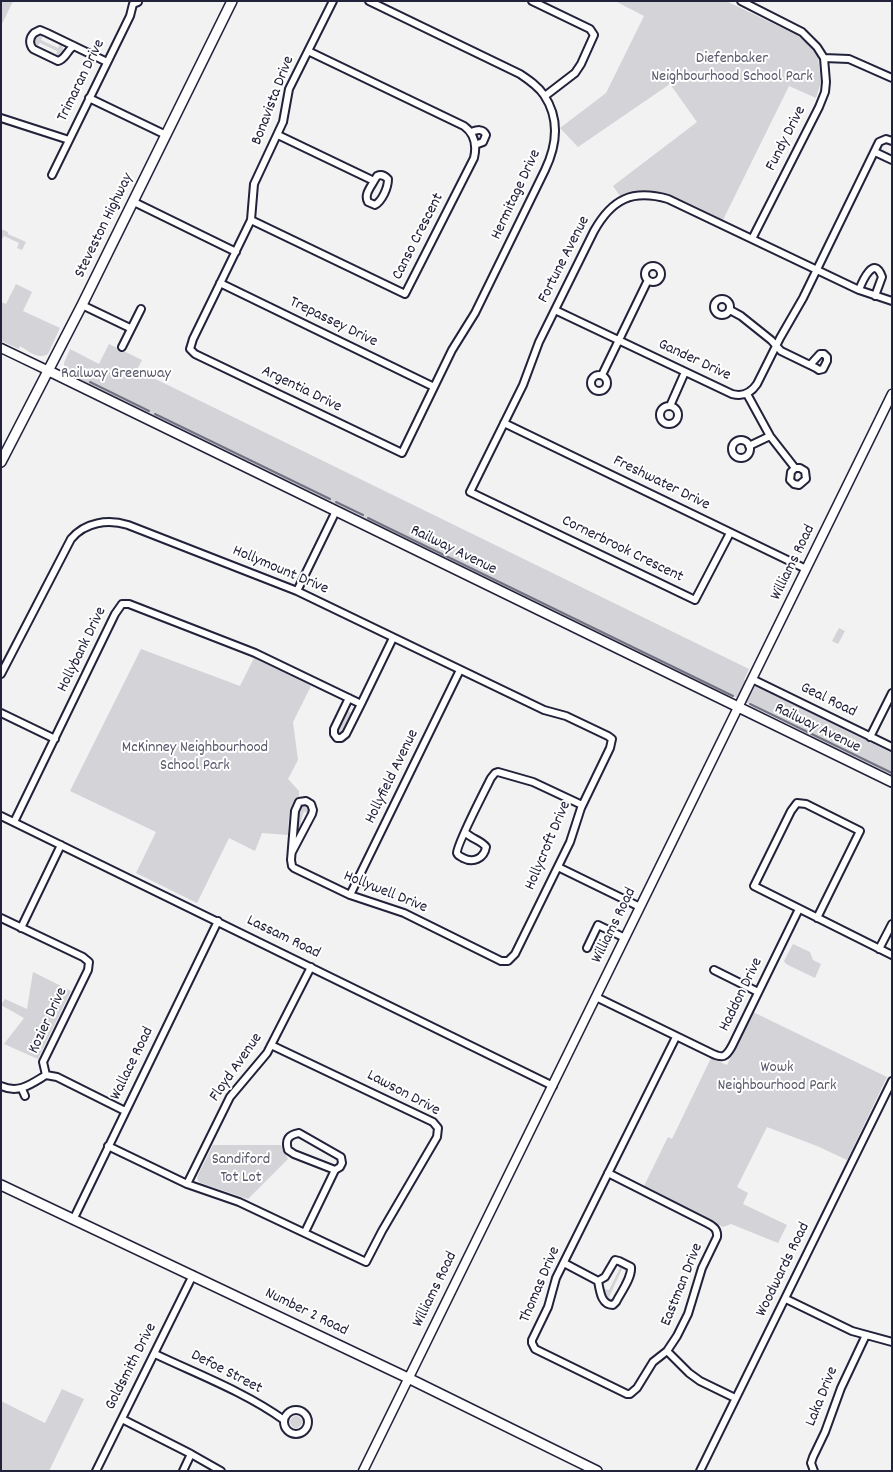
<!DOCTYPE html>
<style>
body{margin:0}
#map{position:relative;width:893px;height:1472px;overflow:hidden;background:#f2f2f3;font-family:Dekko,sans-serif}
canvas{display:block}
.frame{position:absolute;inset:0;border:2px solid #22223b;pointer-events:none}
</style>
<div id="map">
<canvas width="893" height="1472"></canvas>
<div class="frame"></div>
</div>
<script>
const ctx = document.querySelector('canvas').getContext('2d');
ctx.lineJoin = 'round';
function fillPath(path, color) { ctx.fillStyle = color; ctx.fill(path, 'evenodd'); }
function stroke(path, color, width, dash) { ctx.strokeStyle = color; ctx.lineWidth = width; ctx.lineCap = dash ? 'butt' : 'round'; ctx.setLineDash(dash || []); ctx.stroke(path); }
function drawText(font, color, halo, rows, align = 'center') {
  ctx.font = font + ' Dekko,sans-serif'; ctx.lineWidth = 4; ctx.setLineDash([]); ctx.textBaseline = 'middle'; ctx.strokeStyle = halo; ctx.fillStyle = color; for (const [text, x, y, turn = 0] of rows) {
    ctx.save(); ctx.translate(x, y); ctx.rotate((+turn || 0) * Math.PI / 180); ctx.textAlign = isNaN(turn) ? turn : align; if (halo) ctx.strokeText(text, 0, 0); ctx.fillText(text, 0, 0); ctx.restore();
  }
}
fillPath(new Path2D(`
 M1,1H13L1,26Z
 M615,1H726L797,35L809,45L818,57L821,82L816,98L789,86L723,220C697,208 664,186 634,191C629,192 624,194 620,196L613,186L697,122L670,84L578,147L560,128L606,93L644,16Z
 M39,34L43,35L41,40L58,48L60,44L62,45L63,48L62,54L56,56L57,51L40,43L37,47L35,46L34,39Z
 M1,229L8,232V234L26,242L22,250L17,248L19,243L4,236L1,240Z
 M16,284L32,292L23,311L60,328L48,354C37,360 29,351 20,346L19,349L1,341V302L6,304Z
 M109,344L142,360L137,370L749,669L744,680L892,753V776L816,739L785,722L733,696L730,697L705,685L150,415L65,372L64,363L70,349L99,364Z
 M839,628L845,631L838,644L832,641Z
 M141,649L240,686L254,658L311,686L293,722L298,760L288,779L299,791V798C287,803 289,824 288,835L262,833L255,851L229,838L197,903L136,873L156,832L70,791Z
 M348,711L350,712L351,714L342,732L339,733L338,730Z
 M302,805L308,806L310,810L308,814L304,811L301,821L302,826L297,837L295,836C297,827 296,812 302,805Z
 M793,944L810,952L813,960L821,964L815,978L786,964L784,961Z
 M33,972L71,991L38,1059L4,1044L24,1018L1,1005L5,999L27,1009Z
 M753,1012L887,1077L847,1160L817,1146L767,1127L737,1187L748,1193L743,1204L787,1225L778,1243L731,1224L723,1227L644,1186L668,1137L672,1139L711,1058L727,1065Z
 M213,1145H281L288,1159L248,1199L201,1183L198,1181L197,1177Z
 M618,1263L628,1269L627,1271L622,1269L609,1297L613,1300L610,1302L606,1300L604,1289L609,1290L620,1268L616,1265Z
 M62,1389L84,1399L49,1471H1V1401L45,1423Z
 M290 1422a6 6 0 1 1 12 0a6 6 0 1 1-12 0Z`), '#d3d3d8');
stroke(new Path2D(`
 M90,382L149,411
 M155,414L330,499
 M336,502L363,515
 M368,518L733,696
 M750,704L892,773`), '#727282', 2);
const minor = new Path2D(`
 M333,1L289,89L283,122L254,184L251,220L193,339L190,349L195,354L402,453L452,350L475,313L545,170C557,145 560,119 544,95C538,86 529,80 520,74L369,1
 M532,1L590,29L594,35L581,64L575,73L545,96
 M741,1L802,32L817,47L824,58L826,82L825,92L819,107L752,239
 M74,46C67,50 66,59 58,61L33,49C29,44 29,38 34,33L40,30L47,33L107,62
 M824,58L849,59L892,78
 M89,98L166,135
 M1,118L69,140
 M471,132C477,130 483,128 486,135L483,142L475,145
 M278,135L374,181L377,176C381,174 385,176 388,179C388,188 382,201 375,205L368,202C364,195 370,188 374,181
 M875,152L892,160
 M52,175L130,16L133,4L138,2
 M134,202L236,252
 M251,220L405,294L474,158C477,145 475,134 464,126L308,51
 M645 274a8 8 0 1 1 16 0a8 8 0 1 1-16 0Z
 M220,283L434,387
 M859,290C862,282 874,254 882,277L875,296
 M714 307a8 8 0 1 1 16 0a8 8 0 1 1-16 0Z
 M82,305L130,328
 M555,310L732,394C743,397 751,393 757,384L780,338L803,298L879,142L886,139L892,141
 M730,310L741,316L771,340L781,351L816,368L819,370L823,369L827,361V357L824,354H820L810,365
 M122,347L141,309
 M591 383a8 8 0 1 1 16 0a8 8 0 1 1-16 0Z
 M602,375L648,280
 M747,394L770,436L795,468H800L805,471L806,479L799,485L794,484L790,480L791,472L795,468
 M670,406L685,372
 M660 415a9 9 0 1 1 18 0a9 9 0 1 1-18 0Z
 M504,423L806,569
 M732 449a9 9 0 1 1 18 0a9 9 0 1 1-18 0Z
 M749,446L770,436
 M730,533L695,600L470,492L523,385L539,342L594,231C612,199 632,189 668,199L859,290L892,301
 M297,591L336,511
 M1,674L71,539C85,522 108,519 128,525L297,591L544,710L566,716L608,736L612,739L610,748L581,808L570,842L515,954L508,961H501L404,913L350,895L294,868L292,866L291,860L295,811L299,802L306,801L311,804L313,810L312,814L292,852
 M752,679L892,747
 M349,698L334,729V734L337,738H341L346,734L361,704
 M1,713L55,739
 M870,737L892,693
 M1,816L553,1086
 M14,822L115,614L122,604H129L255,653L361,704L393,638
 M465,832C471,839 481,840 486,847C484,859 473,863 463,858C460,856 458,856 457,853C456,846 486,788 491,778L495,773L498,772L533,782L582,805
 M558,867L640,907
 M350,895L460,670
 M1,918L83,957L89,962L88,970L43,1062L46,1075
 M817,918L860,831L806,804L797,803L791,811L754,886L892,955
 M21,928L61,845
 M587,948L598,925L625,938
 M879,949L892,924
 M714,970L758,992
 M596,997L711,1053C723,1059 726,1057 732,1046L799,909
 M46,1075L57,1077L125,1111
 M1,1086C19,1094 31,1084 46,1075
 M22,1089L25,1096
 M108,1146L187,1184L239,1202L366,1262L382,1231L437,1137L438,1128L433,1122L271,1045
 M608,1173L707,1223C713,1226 718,1229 717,1237L702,1268L688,1314L677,1336L667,1351L653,1362L637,1388L630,1394H627L535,1349L532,1343V1340L548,1307L556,1278L676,1037
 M187,1184L230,1097L267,1053L311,967
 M73,1220L218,921
 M305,1232L335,1170L340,1167L342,1163L341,1157L299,1133C288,1135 285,1140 288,1150L294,1154L335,1170
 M564,1263L598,1281L605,1277L615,1260L619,1261L631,1267C632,1278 621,1292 616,1302L613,1305C601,1305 600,1291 598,1281
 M786,1299L852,1331L892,1342
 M667,1351L689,1373L700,1381L735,1398
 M155,1354C197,1374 245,1392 284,1420
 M284 1422a12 12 0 1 1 24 0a12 12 0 1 1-24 0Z
 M122,1419L191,1454L221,1471
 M96,1471L193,1275
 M183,1471L191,1454
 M700,1471L892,1081
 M814,1471L811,1463L813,1457L825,1432L841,1388L866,1335`);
const tertiary = new Path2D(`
 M1,348L49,371
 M363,1471L892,394`);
const secondary = new Path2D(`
 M49,371L892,782
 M1,462L82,305L232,1
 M1,1185L408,1378L597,1471`);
stroke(minor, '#22223b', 10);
stroke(tertiary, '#22223b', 11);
stroke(secondary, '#22223b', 12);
stroke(minor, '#fff', 6);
stroke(tertiary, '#fff', 8);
stroke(secondary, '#fff', 9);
drawText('16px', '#57576a', '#fff', [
 ["Diefenbaker",732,60],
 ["Neighbourhood School Park",732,78],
 ["Railway Greenway",116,375],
 ["McKinney Neighbourhood",195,749],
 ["School Park",195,767],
 ["Wowk",777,1069],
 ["Neighbourhood Park",777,1087],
 ["Sandiford",241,1161],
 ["Tot Lot",241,1179]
]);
drawText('16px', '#22223b', '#fff', [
 ["Trimaran Drive",82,81,-64],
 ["Bonavista Drive",274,101,-69],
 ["Fundy Drive",787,139,-63],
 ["Hermitage Drive",517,195,-65],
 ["Steveston Highway",105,226,-64],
 ["Canso Crescent",419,237,-63],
 ["Fortune Avenue",565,260,-63],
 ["Trepassey Drive",333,323,26],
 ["Gander Drive",694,361,25],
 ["Argentia Drive",301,390,26],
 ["Freshwater Drive",661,484,26],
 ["Cornerbrook Crescent",622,550,26],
 ["Railway Avenue",453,551,26],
 ["Williams Road",794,563,-64],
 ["Hollymount Drive",280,571,23],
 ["Hollybank Drive",83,650,-64],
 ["Geal Road",828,701,26],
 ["Railway Avenue",817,729,26],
 ["Hollyfield Avenue",393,777,-64],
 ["Hollycroft Drive",549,846,-67],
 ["Hollywell Drive",385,893,22],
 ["Williams Road",615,926,-64],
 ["Lassam Road",283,938,26],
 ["Haddon Drive",742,995,-64],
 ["Kozier Drive",49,1021,-65],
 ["Wallace Road",133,1064,-64],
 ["Floyd Avenue",237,1068,-55],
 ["Lawson Drive",403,1094,28],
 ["Woodwards Road",784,1270,-64],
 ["Thomas Drive",541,1285,-67],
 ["Eastman Drive",683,1285,-68],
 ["Williams Road",436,1290,-64],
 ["Number 2 Road",306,1313,26],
 ["Goldsmith Drive",132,1367,-63],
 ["Defoe Street",226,1373,27],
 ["Laka Drive",823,1397,-68]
]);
</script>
